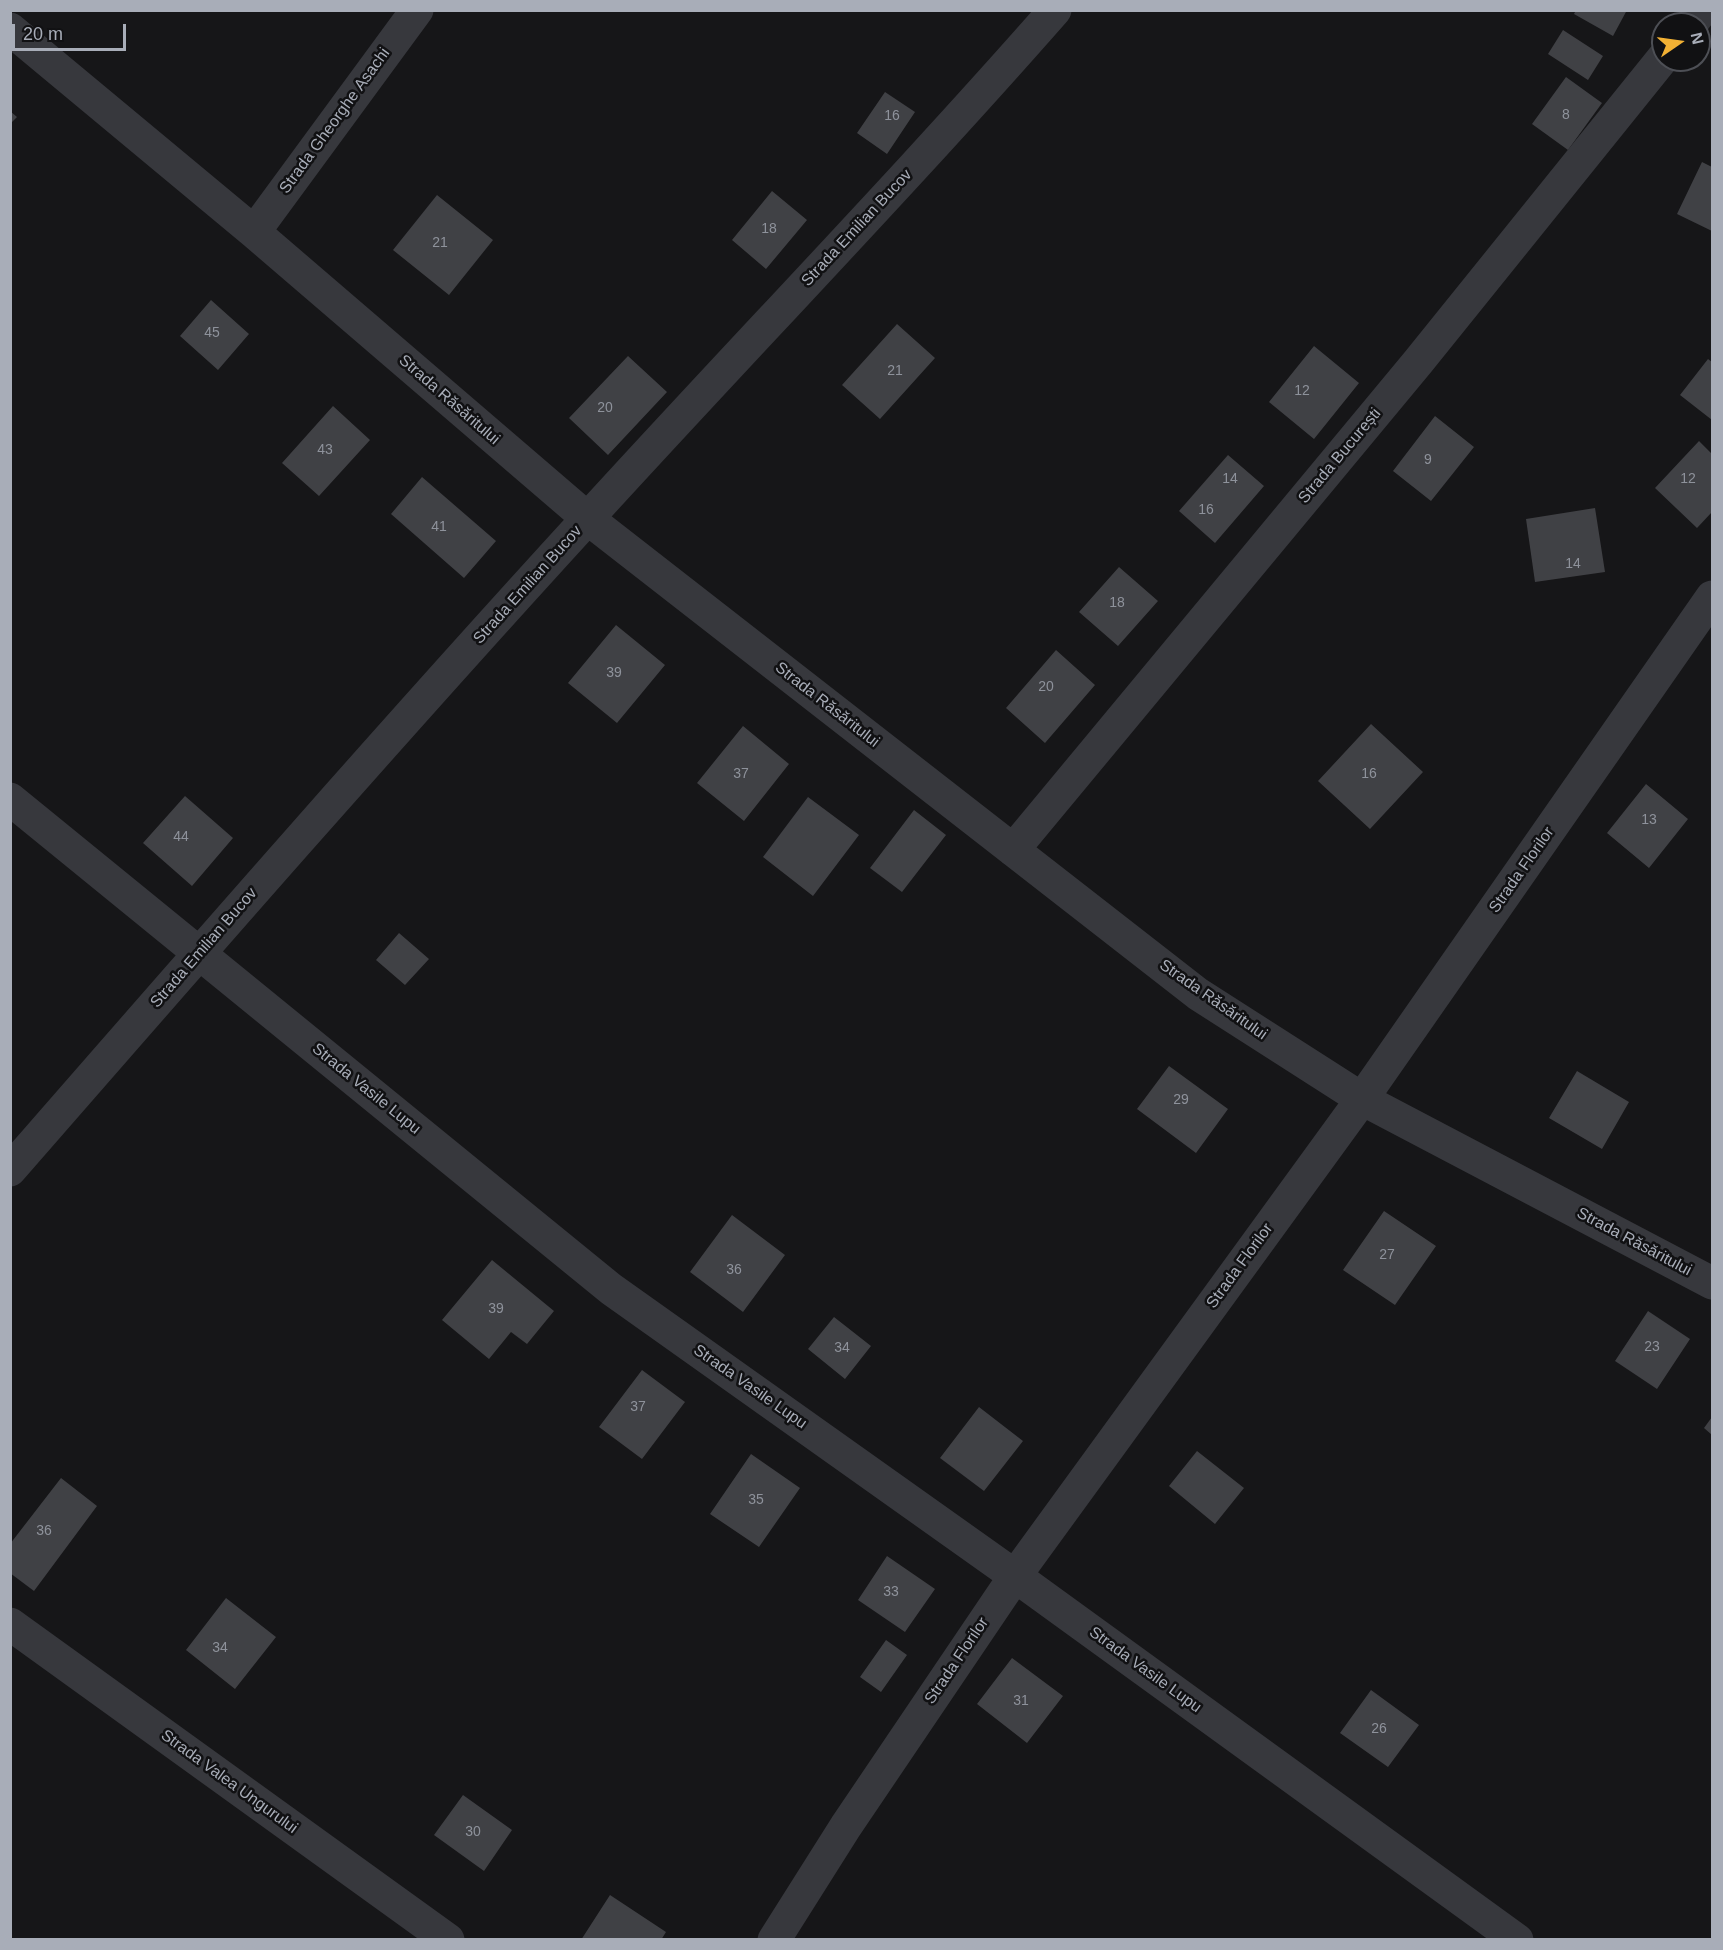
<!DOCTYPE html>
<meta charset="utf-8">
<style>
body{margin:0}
#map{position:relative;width:1723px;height:1950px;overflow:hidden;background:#161618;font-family:Helvetica,sans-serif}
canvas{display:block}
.frame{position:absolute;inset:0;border:12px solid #a8adb8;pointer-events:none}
.north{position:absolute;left:1651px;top:12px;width:60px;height:60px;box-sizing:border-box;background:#111113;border:2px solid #4d4f55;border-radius:50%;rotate:77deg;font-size:16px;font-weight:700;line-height:24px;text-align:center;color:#a8adb8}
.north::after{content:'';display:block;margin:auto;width:21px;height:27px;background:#f2b134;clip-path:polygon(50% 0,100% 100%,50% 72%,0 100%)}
.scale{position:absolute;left:12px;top:24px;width:114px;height:27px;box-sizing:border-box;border:3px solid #a8adb8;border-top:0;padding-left:8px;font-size:18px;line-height:21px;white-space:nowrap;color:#a8adb8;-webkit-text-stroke:4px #111113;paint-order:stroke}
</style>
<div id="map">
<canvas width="1723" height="1950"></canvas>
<div class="frame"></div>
<div class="north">N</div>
<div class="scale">20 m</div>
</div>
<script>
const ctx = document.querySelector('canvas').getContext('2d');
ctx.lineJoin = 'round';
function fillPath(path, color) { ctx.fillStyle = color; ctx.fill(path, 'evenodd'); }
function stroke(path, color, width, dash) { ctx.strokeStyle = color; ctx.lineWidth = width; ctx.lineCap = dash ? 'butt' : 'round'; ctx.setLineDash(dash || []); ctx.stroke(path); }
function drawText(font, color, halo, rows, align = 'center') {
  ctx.font = font + ' Helvetica,sans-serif'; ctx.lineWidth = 5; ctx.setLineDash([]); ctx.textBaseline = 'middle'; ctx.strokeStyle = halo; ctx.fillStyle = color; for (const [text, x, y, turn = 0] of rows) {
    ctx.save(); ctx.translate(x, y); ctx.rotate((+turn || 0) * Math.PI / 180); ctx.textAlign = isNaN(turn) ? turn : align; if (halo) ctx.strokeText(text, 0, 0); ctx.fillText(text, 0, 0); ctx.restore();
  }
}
fillPath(new Path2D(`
 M1576,10H1627L1613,36L1574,14Z
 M1563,30L1603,56L1588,80L1548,54Z
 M1566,77L1602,103L1568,150L1532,124Z
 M885,92L915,112L887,154L857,133Z
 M10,111L17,117L10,124Z
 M1702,162L1712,167V231L1677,214Z
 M772,191L807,220L766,269L732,240Z
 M437,195L493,240L449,295L393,250Z
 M211,300L249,334L218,370L180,336Z
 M897,324L935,358L880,419L842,385Z
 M1314,346L1359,383L1314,439L1269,402Z
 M628,356L667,392L608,455L569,418Z
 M1708,359L1712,362V420L1680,395Z
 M333,406L370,440L319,496L282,463Z
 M1435,416L1474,447L1431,501L1393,471Z
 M1699,441L1712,454V512L1697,528L1655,488Z
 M1228,455L1264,486L1215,543L1179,511Z
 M422,477L496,541L464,578L391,514Z
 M1595,508L1605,572L1535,582L1526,519Z
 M1119,567L1158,601L1118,646L1079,612Z
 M616,625L665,665L617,723L568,683Z
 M1056,650L1095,685L1045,743L1006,708Z
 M1371,724L1423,772L1370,829L1318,781Z
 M743,726L789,764L744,821L697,783Z
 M1646,784L1688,819L1649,868L1607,833Z
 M185,796L233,838L192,886L143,843Z
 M808,797L859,835L813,896L763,857Z
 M914,810L946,835L902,892L870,868Z
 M399,933L429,959L405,985L376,960Z
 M1169,1066L1228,1109L1196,1153L1137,1109Z
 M1577,1071L1629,1102L1602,1149L1549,1118Z
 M1384,1211L1436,1246L1395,1305L1343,1270Z
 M732,1215L785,1255L743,1312L690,1272Z
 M492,1260L554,1311L527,1344L511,1332L489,1359L442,1320Z
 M1648,1311L1690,1339L1657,1389L1615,1361Z
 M834,1317L871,1346L845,1379L808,1349Z
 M642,1370L685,1402L642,1459L599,1427Z
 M979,1407L1023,1441L984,1491L940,1458Z
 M1712,1417V1435L1704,1428Z
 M1197,1451L1244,1488L1215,1524L1169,1486Z
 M751,1454L800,1488L759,1547L710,1514Z
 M61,1478L97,1506L34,1591L10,1573V1544Z
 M887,1556L935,1589L905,1632L858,1600Z
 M226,1598L276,1637L235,1689L186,1650Z
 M886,1640L907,1655L881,1692L860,1677Z
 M1012,1658L1063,1696L1027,1743L977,1704Z
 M1371,1690L1419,1725L1388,1767L1340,1733Z
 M463,1795L512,1830L484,1871L434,1835Z
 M610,1895L666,1932L661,1940H581Z`), '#404145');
stroke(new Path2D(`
 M1691,24L1702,10
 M10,29L254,232L587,518L1198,994L1362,1099L1712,1283
 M254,232L417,10
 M10,799L611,1289L1015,1576L1517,1940
 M1013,850L1418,362L1663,58
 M10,1170C201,951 392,732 588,518C743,348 903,183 1055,10
 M10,1624L448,1940
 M774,1940L846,1826L1015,1576L1362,1099L1712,597`), '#37383d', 33);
drawText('14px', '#8e929b', null, [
 ["8",1566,115],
 ["16",892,116],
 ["18",769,229],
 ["21",440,243],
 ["45",212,333],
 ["21",895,371],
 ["12",1302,391],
 ["20",605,408],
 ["43",325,450],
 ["9",1428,460],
 ["14",1230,479],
 ["12",1688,479],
 ["16",1206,510],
 ["41",439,527],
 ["14",1573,564],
 ["18",1117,603],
 ["39",614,673],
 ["20",1046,687],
 ["37",741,774],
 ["16",1369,774],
 ["13",1649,820],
 ["44",181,837],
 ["29",1181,1100],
 ["27",1387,1255],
 ["36",734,1270],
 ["39",496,1309],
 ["23",1652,1347],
 ["34",842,1348],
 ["37",638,1407],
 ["35",756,1500],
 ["36",44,1531],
 ["33",891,1592],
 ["34",220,1648],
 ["31",1021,1701],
 ["26",1379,1729],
 ["30",473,1832]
]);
drawText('16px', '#a8adb8', '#111113', [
 ["Strada Gheorghe Asachi",335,121,-54],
 ["Strada Emilian Bucov",857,228,-47],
 ["Strada Răsăritului",449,400,41],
 ["Strada București",1340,456,-50],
 ["Strada Emilian Bucov",528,585,-48],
 ["Strada Răsăritului",827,705,38],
 ["Strada Florilor",1522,870,-55],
 ["Strada Emilian Bucov",204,948,-49],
 ["Strada Răsăritului",1213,1000,35],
 ["Strada Vasile Lupu",366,1089,39],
 ["Strada Răsăritului",1634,1242,28],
 ["Strada Florilor",1240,1266,-54],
 ["Strada Vasile Lupu",750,1387,35],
 ["Strada Florilor",957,1661,-56],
 ["Strada Vasile Lupu",1145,1670,36],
 ["Strada Valea Ungurului",229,1782,36]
]);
</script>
